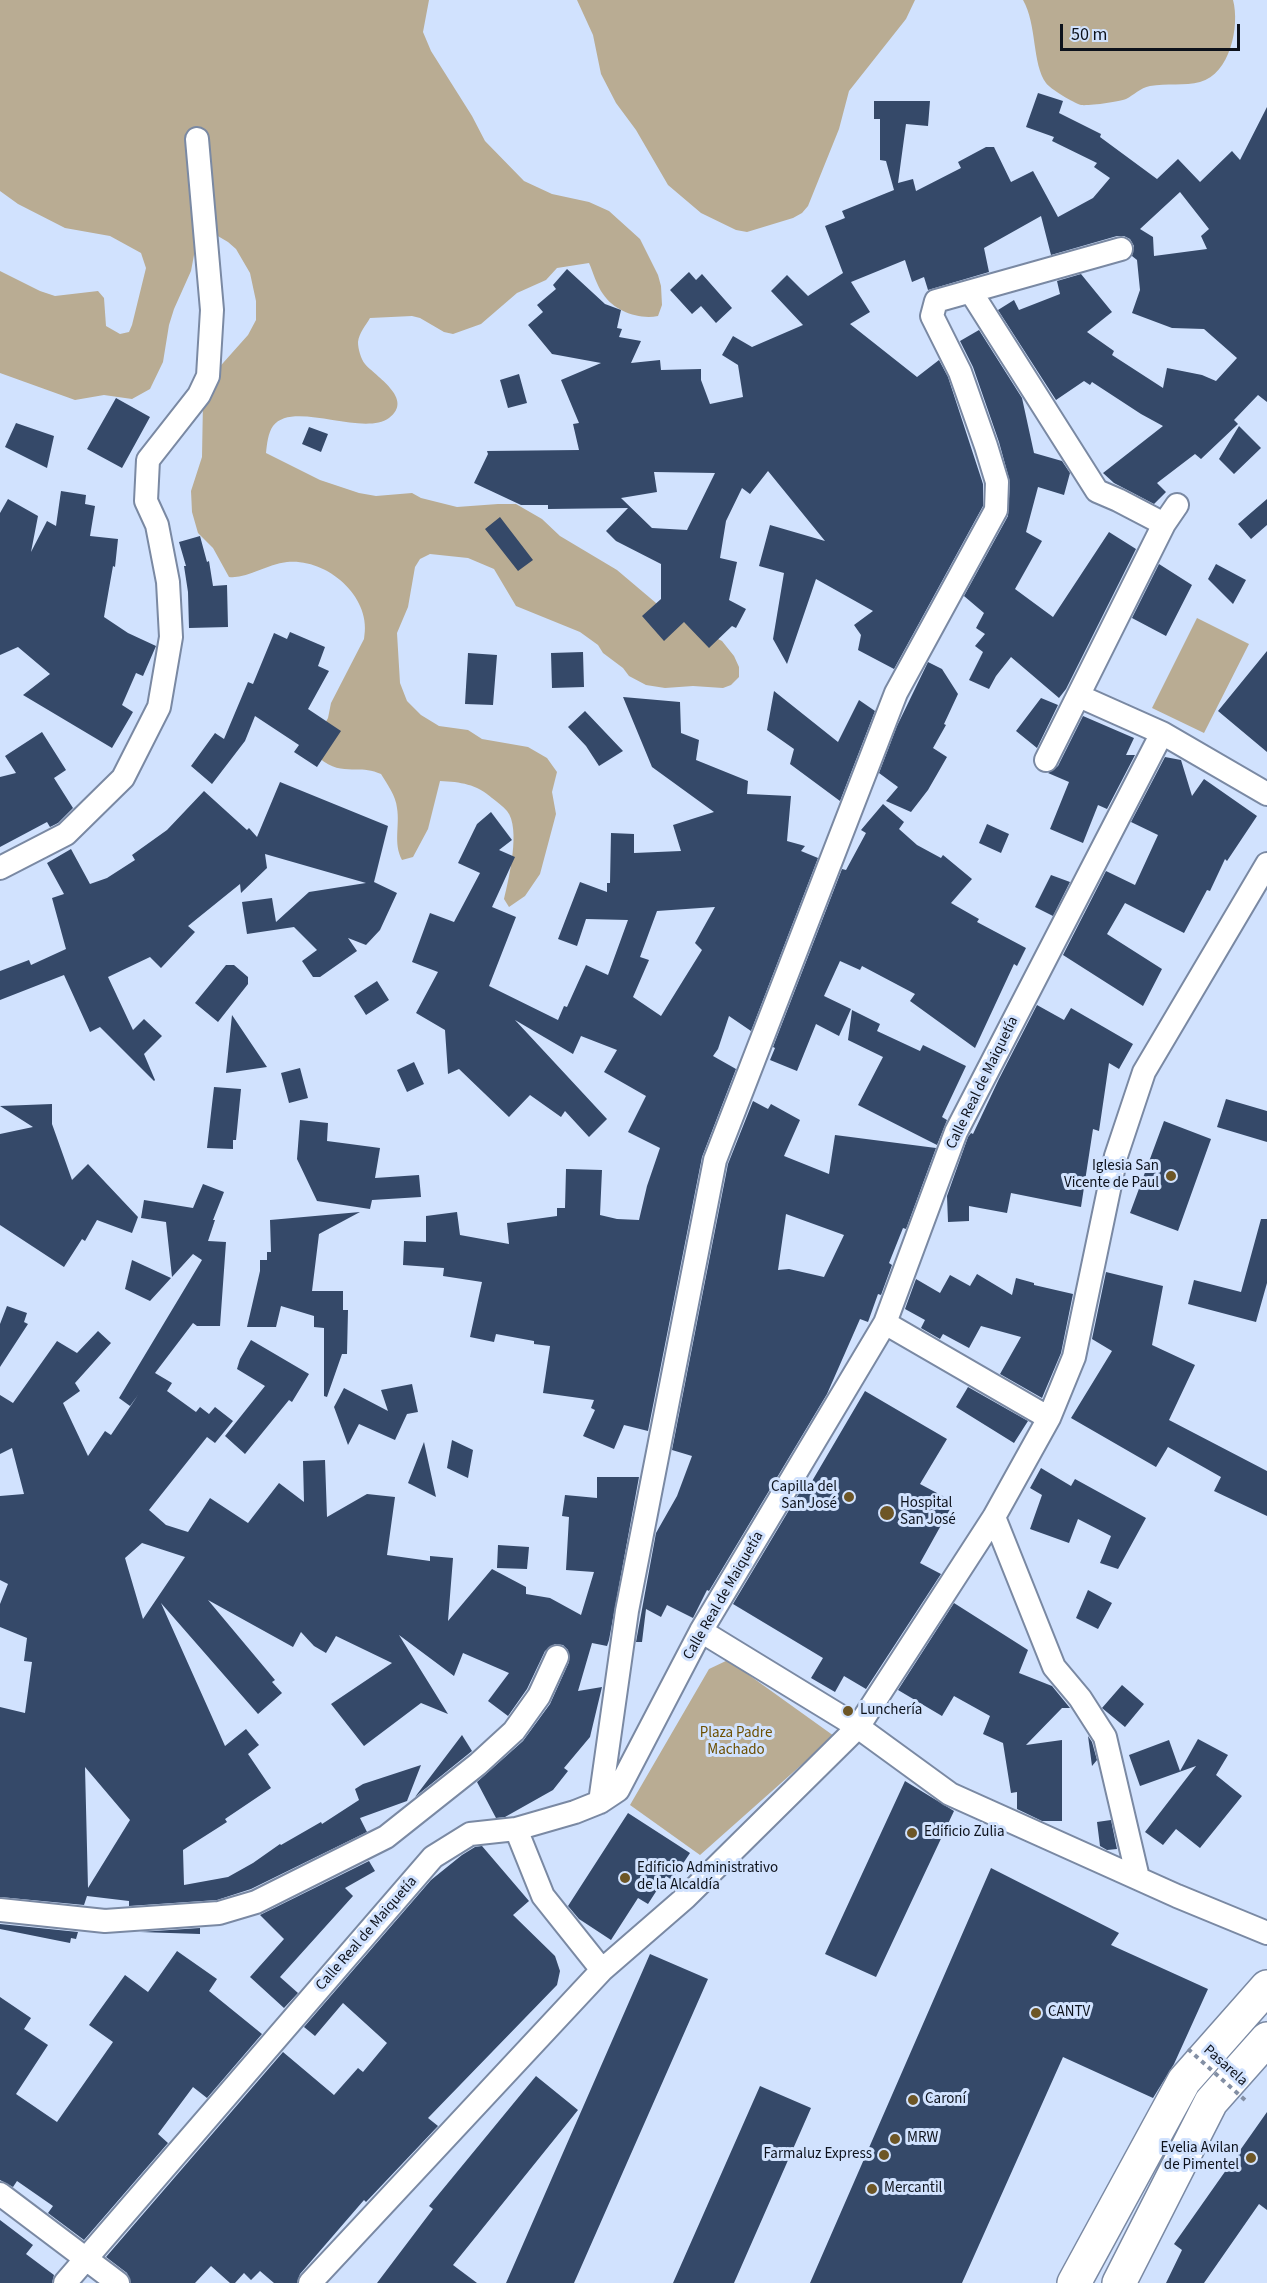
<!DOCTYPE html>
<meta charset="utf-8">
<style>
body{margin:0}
#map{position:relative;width:1267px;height:2283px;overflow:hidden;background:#d1e2fe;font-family:"Source Sans 3",sans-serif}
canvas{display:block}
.scale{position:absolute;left:1060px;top:24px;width:180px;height:27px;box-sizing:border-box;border:3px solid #0d121c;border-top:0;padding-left:8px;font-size:18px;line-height:21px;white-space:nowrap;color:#0d121c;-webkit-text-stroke:4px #d1e2fe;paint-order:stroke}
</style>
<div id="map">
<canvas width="1267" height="2283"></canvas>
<div class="scale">50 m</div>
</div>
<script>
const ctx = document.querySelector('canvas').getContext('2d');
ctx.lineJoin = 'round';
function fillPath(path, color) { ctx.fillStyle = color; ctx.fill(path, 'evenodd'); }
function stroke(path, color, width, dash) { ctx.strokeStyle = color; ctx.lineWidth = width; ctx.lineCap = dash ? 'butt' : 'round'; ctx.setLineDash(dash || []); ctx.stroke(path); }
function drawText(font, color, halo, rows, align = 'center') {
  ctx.font = font + ' "Source Sans 3",sans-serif'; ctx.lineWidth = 6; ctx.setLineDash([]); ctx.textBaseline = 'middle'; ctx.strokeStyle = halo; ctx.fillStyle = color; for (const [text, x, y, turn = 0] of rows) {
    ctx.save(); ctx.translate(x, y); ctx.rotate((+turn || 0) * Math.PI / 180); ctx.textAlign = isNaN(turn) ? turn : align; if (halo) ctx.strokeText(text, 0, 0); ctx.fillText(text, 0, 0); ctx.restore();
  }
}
fillPath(new Path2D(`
 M0,0H429L423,32L431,51L472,116L485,141L524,181L552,194L589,202L609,211L640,239L658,275L661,286L662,305L658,316C639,320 614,311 603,294C597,286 593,272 589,263L557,268L546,280L517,293L481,324L453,334L444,332L420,318L412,316L370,318C366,325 359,333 358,342C358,349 361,359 365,364C375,376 415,399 389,418C362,437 293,400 273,426C268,433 267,444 266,453L320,480L359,493L376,496L412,493L421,498L457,507L498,504H516L542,519L560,536L617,570L669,614L722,641L734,656L739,667V677L731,685L723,688L693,686L665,688L646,685L629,676L623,668L603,653L598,645L580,632L516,606L494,569L468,558L430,554L420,559L415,567L408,607L397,633L400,683L407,701L421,715L439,726L468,730L482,739L528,747L547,758L557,772L552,792L556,814L540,874L525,896L509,907L504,899C509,878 521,828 507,811C503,806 497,802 492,798C476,784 461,782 440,781L428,829L413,857L402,860C393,843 400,826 397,808C396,796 387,784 381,774C357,763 343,778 319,758L320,733L328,718L331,703L364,639C373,597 327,558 287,562C266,564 248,579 229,577L213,548L198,533L192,512L191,491L202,457L203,401L215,372L248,335L256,320V301L250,273L236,249L228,242L211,232L197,239L191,271L174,309L169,325L163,362L150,389L132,399L104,395L75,400L0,373V271L40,291L55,296L98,291L104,298L106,326L120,334L129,332L132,325L146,268L141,253L110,236L65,228L18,204L0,191Z
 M577,0H915L906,19L849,91L839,129L808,206L802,213L793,218L747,232L736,230L701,213L668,185L636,130L616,103L601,74L593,35Z
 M1023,0H1233C1240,26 1230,74 1200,82C1185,86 1166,83 1150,86C1140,88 1134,95 1126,99C1119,102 1088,106 1081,105C1074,103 1050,89 1046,83C1032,64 1037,24 1023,0Z
 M1197,618L1249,644L1204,733L1152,708Z
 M728,1660L834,1736L700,1855L630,1805L709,1669Z`), '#b9ac93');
fillPath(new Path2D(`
 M1038,93L1063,101L1059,113L1101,134L1100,137L1157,179L1178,159L1200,182L1232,151L1240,160L1267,107V402L1258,395L1234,420L1238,424L1201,459L1195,454L1157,483L1166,492L1154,504L1114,483L1103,473L1163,426L1141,414L1092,382L1090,385L1084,381L1056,400L998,310L1014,300L1019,310L1060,294L1057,281L1081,274L1112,312L1087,332L1114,351L1112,355L1163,388L1167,368L1202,375L1216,381L1237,358L1204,329L1172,328L1132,313L1140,290L1137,260L1132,256L1134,246L1130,239L1124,236H1117L1051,255L1041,216L984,248L989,272L928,290L924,277L912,282L905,260L851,282L870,312L850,324L917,377L939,360L948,377L983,484V506L894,669L858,650L861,635L854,625L873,611L816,579L787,664L773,639L784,573L759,566L770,525L825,541L768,471L750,494L742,488L726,521L720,558L737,562L729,600L746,609L736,628L732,626L709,648L684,622L664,641L642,616L661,599V564L616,541L606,531L628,508L548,509V505H521L474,483L488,454L487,451L579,450L573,424L579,423L561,380L601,363L552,354L528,325L543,312L537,305L556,289L553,285L567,269L605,304L621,310L617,328L622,329L619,337L641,341L631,363L660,360L661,370L701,369V380L710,404L743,397L738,365L722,355L733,336L752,347L803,325L771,291L787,275L808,296L843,273L825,226L845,218L842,211L894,190L886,161L880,160V119H874V101H930L928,126L906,124L898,183L913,179L916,191L961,168L958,162L986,147H994L1011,182L1033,171L1058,217L1093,198L1110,178L1094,167L1097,163L1052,141L1054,137L1026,127ZM1180,192L1209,229L1201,236L1207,249L1154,256L1153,237L1140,229ZM654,472L715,473L687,530L652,528L621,498L657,492Z
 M689,272L696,280L702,274L732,308L716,323L701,306L692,314L670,290Z
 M979,330L1022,398L1034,453L1062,461L1070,473L1064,495L1038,487L1026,532L1042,541L1015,589L1053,617L1109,532L1136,549L1066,689L1059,698L1011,657L996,676L989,689L969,680L983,652L975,646L985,634L976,628L984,613L964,596L1008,516L1010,482L999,442L973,367L960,341Z
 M519,374L527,403L508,408L500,380Z
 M116,398L150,417L122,468L87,449Z
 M16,423L54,436L47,468L5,447Z
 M1239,426L1261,448L1234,474L1219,459Z
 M309,427L328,434L321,452L302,444Z
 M61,491L86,495L85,504L95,506L90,536L118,539L115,567L113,566L104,617L128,633L156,646L143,676L136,673L122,705L133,712L112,748L23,695L50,674L18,647L0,655V513L8,499L38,516L31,552L47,521L56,526Z
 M1267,499V525L1251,539L1238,524Z
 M500,517L533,560L518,571L485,529Z
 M200,536L207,562L209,561L213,586L227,585L228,627L189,628L188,592L184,566H186L179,542Z
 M1159,564L1192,585L1166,636L1132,618Z
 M1216,564L1246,580L1233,604L1208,579Z
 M290,632L325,647L318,666L329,671L308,709L341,731L317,767L294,752L299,745L255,716L245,741L212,784L191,766L215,733L224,739L248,682L253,684L274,633L287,639Z
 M1267,651V752L1218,711Z
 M583,652L584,687L552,688L551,653Z
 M468,653L497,655L493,705L465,704Z
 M928,662L942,669L958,694L944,724L946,725L933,748L947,757L928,790L911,812L886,801L898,787L879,773L897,726Z
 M774,691L838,742L859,700L875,711L840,801L790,764L794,749L767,730Z
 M623,697L680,702L681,733L699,740L696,760L748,781L747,794L791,796L787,841L805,846L801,851L818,858L751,1031L729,1016L718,1049L713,1056L736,1069L702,1157L648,1431L624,1425L614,1449L583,1436L595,1410L591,1408L594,1400L543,1393L550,1346L534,1344V1341L496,1334L494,1342L470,1337L482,1282L443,1276L444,1268L403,1265L404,1241L426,1242V1216L457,1212L460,1235L509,1244L507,1223L557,1216V1208H565L566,1169L602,1170L600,1215L617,1219L639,1220L647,1186L660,1148L628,1132L646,1096L604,1072L617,1050L581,1036L573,1054L515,1020L607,1119L589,1137L565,1111L561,1117L530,1095L509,1117L459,1069L448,1074L445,1030L416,1013L438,972L412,962L430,913L454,922L480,873L458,863L477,824L491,812L512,840L499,850L515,857L492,907L516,917L489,986L558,1020L564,1006L567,1007L586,965L608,975L628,920L586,919L577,946L558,939L580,882L607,892V883H610L611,833L634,834V853L681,851L673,825L714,812L652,767ZM715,907L695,943L702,950L661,1016L633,997L649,960L640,957L657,911Z
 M1041,698L1058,705L1037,748L1016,731Z
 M585,711L623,751L599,766L586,746L568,727Z
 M1083,716L1134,738L1126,755H1135L1107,809L1098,805L1083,843L1050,829L1069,782L1048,773L1058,766Z
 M42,732L66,770L54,778L73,808L58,823L50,827L47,822L0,847V777L16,773L5,756Z
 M1165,757L1181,760L1192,796L1204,779L1257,816L1227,861L1225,859L1210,891L1207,890L1184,933L1125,903L1107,934L1162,969L1143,1006L1063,955L1106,871L1135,885L1158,835L1131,822Z
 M280,782L388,826L374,882L397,893L380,930L366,945L348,938L357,951L320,977H313L302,961L317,950L294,927L247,934L242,902L272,898L276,922L309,892L366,883L265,854L267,868L241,893L240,884L188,926L195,932L161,968L150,957L108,977L133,1030L144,1019L162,1036L144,1054L155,1080L154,1081L100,1027L90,1032L64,975L0,1000V971L29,960L31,965L66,949L52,898L64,894L47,863L71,849L90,884L107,878L135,860L132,855L167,830L204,791L247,830L249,828L257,837Z
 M883,804L904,822L899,829L917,845L941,858L943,855L972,879L951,903L979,919L977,922L1026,948L1017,966L1014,964L975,1048L910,1001L915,994L862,966L860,970L840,961L824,996L851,1009L839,1036L816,1024L797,1071L770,1060L775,1048L773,1047L842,869L846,870L866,833L861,830Z
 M987,824L1009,834L1001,853L979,843Z
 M1051,875L1070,882L1053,916L1035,907Z
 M226,965H234L248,977V984L218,1022L195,1003Z
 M377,981L389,1000L366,1015L354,996Z
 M1037,1005L1064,1020L1071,1008L1133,1044L1119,1069L1109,1063L1099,1131L1093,1129L1081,1207L1011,1193L1007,1213L969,1206V1221L948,1222L947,1196L968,1137L971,1133L973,1134L999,1079Z
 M852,1010L880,1024L877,1031L920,1051L923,1045L966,1066L942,1117L947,1120L937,1145L858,1105L883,1057L848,1040Z
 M232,1015L267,1067L226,1073Z
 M414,1062L424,1084L407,1092L397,1070Z
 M300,1068L308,1098L289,1103L281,1073Z
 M214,1087L241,1089L236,1140H233V1149L207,1148Z
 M1226,1099L1267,1111V1142L1217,1127Z
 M753,1101L768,1109L771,1104L800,1120L784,1156L829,1174L835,1135L936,1148L906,1229L903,1228L889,1263L892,1265L881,1295L878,1294L868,1322L860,1319L827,1394L709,1591L707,1590L693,1618L667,1605L661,1617L646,1609L642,1642H636L656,1533L677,1496L692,1456L672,1450L728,1164ZM786,1214L844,1235L824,1277L789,1269L778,1270Z
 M52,1104V1124L72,1180L88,1164L138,1217L132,1233L97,1220L85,1241L82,1239L64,1267L0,1225V1134L33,1127L0,1106Z
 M300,1120L328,1123L327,1141L380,1148L375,1178L419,1175L421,1197L372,1200L370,1209L317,1201L297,1159Z
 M1164,1121L1211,1139L1178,1231L1130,1213Z
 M203,1184L224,1192L213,1220H215L208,1241L226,1242L220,1326H197L193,1323L155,1373L172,1383L167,1391L196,1412L200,1407L209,1414L215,1407L233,1421L215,1443L207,1437L149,1510L166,1525L188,1532L210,1498L248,1523L279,1483L304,1502L303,1461L325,1460L327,1517L367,1494L395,1497L387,1555L430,1561V1556L453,1558L448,1621L492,1569L526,1587V1594L550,1598L581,1615L594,1572L566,1570L569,1517L562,1516L565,1495L597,1498V1477H639L609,1640L607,1646L592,1643L578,1691L602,1687L590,1737L564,1768L568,1771L553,1790L505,1817L496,1818L477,1782L523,1741L550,1704L569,1662L568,1650L563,1645L555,1644L545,1651L527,1689L508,1716L488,1701L509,1673L463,1653L454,1676L399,1635L448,1714L421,1703L364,1746L331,1704L392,1663L336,1636L326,1653L314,1646L301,1632L293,1647L208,1600L275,1680L272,1682L282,1693L258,1714L161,1603L225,1746L246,1729L259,1745L248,1754L271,1788L225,1819L227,1822L183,1850L184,1885L228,1877L253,1863L280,1844L281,1845L321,1822L322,1824L359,1800L355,1789L363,1784L421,1765L407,1801L360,1818L367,1832L251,1889L217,1900L129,1906V1901L87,1896L84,1905L0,1897V1707L25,1713L32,1662L24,1661L27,1638L0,1627V1604L8,1584L0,1580V1496L24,1494L12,1448L0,1454V1395L13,1403L57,1341L77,1353L98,1331L111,1343L75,1383L80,1391L63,1403L88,1456L105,1431L111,1435L138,1395L130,1406L119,1398L202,1260L193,1254L172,1277L166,1222L141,1218L144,1200L193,1208ZM142,1543L185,1557L143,1619L125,1558ZM85,1767L130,1820L88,1888Z
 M360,1212L319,1234L312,1291H343V1310H348L347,1354H342L327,1397L324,1396V1328L314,1327V1316L281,1306L276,1327H247L260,1271V1260H267V1252H271L270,1220Z
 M1261,1219H1267V1283L1256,1322L1188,1304L1194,1280L1241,1292Z
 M132,1260L171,1278L150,1301L125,1289Z
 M1106,1272L1163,1286L1152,1345L1195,1365L1169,1420L1267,1471V1516L1214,1491L1221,1477L1168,1447L1156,1467L1071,1418L1112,1351L1092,1339Z
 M977,1274L1012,1295L1016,1278L1034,1283V1285L1073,1294L1061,1353L1042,1398L1000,1374L1021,1337L981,1326L969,1348L943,1334L940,1339L921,1328L925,1320L905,1309L916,1279L940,1293L950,1275L970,1286Z
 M7,1306L27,1313L24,1322L28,1324L0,1367V1324Z
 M251,1340L309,1374L292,1402L289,1400L245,1454L225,1436L265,1386L237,1369L240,1359Z
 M412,1384L418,1412L407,1414L395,1440L359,1424L348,1445L334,1407L344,1388L388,1411L381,1390Z
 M968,1387L1028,1421L1014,1443L956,1407Z
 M865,1391L947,1439L920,1484L954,1502L920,1563L941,1574L866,1689L844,1676L835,1692L811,1678L823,1658L733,1604L804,1485L808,1488Z
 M452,1440L473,1450L468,1478L447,1468Z
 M424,1442L436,1497L408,1483Z
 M1041,1468L1071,1486L1075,1479L1146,1518L1118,1569L1100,1563L1111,1536L1078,1519L1069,1543L1030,1529L1042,1495L1030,1488Z
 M498,1545L529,1547L527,1569L497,1568Z
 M1088,1590L1112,1603L1098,1629L1076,1618Z
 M954,1603L1028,1650L1019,1673L1052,1686L1070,1708H1062L1026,1745L1062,1740V1821H1042L1017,1809V1792L1011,1793L1003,1743L983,1734L990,1716L954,1696L942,1716L898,1690Z
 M1122,1685L1144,1704L1125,1727L1102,1708Z
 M462,1735L472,1751L415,1797Z
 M1088,1736L1092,1742L1097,1760L1092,1766Z
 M1198,1739L1228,1755L1216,1775L1242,1796L1200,1848L1176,1829L1163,1845L1145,1832L1196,1766L1140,1786L1129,1755L1169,1740L1180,1771Z
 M905,1781L954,1811L876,1977L825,1954Z
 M628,1813L690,1853L672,1880L666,1876L648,1904L638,1898L611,1940L579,1919L568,1906Z
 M1111,1820L1117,1849L1107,1850L1100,1846L1097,1822Z
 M482,1846L529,1901L513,1915L555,1956L560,1971L557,1985L428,2118L438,2126L366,2202L364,2200L300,2274L297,2283H274L260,2271L251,2280L244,2273L235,2283H230L211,2266L195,2283H131L127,2273L106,2257L283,2052L334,2095L358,2068L363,2072L387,2043L343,2003L315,2036L304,2027L431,1880L462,1855L475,1847Z
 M369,1861L375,1871L345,1888L353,1896L280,1977L298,1993L284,2008L250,1977L284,1939L260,1915Z
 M991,1868L1119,1933L1111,1945L1208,1989L1174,2064L1153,2098L1063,2057L962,2283H810Z
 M0,1924L78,1932L76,1939L71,1938L70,1943L0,1929Z
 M200,1928V1934L140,1932Z
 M177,1951L217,1979L209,1991L262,2034L207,2098L193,2087L158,2134L168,2143L84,2240L48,2213L53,2206L17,2181L13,2187L0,2180V1997L31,2018L24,2029L48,2045L16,2094L57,2122L113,2042L89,2025L125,1975L148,1992Z
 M650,1954L708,1979L574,2283H506Z
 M536,2076L578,2110L453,2265L477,2283H377L433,2209L429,2206Z
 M760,2086L811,2108L734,2283H673Z
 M1267,2112V2210L1259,2204L1204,2283H1166L1182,2250L1174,2244Z
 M0,2220L33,2245L26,2254L54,2275L52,2283H0Z`), '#354969');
const minor = new Path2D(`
 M971,292L1097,491L1118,500L1164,524
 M1079,696L1162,733
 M1046,760L1164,524L1177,505
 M0,868L66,834L123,778L159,707L171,637L168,582L157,525L146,501L148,460L199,395L208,376L212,310L197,139
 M885,1323L1049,1418
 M994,1517L1054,1667L1080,1698L1105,1737L1138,1878
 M701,1631L858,1727L950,1794L1177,1896L1267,1933
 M600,1802L627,1611L715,1160L896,693L996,510L997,482L986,446L960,372L932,316L936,301L1121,249
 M516,1829L543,1896L602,1970
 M0,1910L105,1921L219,1913L256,1902L386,1837L478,1764L514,1731L539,1696L557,1657
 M0,2194L118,2283
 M65,2283L433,1857L470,1834L516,1829L575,1812L600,1802L618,1790L701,1631L885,1323L956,1132L1162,733L1267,794
 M310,2283L602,1970L685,1898L858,1727L994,1517L1049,1418L1074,1357L1116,1156L1144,1072L1267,864`);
const primary = new Path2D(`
 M1074,2283L1184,2081L1267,1987
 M1119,2283L1211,2102L1267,2039`);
stroke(minor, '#7a89a3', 26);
stroke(primary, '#7a89a3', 36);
stroke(minor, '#fff', 22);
stroke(primary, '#fff', 33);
stroke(new Path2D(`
 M1188,2049L1246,2101`), '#838fa4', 4, [4.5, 4.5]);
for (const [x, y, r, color] of [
 [1171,1176,6,"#6d5626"],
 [849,1497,6,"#6d5626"],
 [887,1513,8,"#6d5626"],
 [848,1711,6,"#6d5626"],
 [912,1833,6,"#6d5626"],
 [625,1878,6,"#6d5626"],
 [1036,2013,6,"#6d5626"],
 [913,2100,6,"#6d5626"],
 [895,2139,6,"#6d5626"],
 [884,2155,6,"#6d5626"],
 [1251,2158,6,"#6d5626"],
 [872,2189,6,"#6d5626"]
]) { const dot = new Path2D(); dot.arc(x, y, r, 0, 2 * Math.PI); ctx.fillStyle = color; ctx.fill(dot); stroke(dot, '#d1e2fe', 2); }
drawText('15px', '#0d121c', '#d1e2fe', [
 ["Calle Real de Maiquetía",983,1083,-64],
 ["Calle Real de Maiquetía",724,1596,-60],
 ["Calle Real de Maiquetía",367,1934,-49],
 ["Pasarela",1225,2066,42]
]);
drawText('15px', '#0d121c', '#d1e2fe', [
 ["Iglesia San",1159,1167,"right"],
 ["Vicente de Paul",1159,1184,"right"],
 ["Capilla del",837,1488,"right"],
 ["San José",837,1505,"right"],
 ["Hospital",900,1504],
 ["San José",900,1521],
 ["Lunchería",860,1711],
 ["Edificio Zulia",924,1833],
 ["Edificio Administrativo",637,1869],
 ["de la Alcaldía",637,1886],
 ["CANTV",1048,2013],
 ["Caroní",925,2100],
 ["MRW",907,2139],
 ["Evelia Avilan",1239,2149,"right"],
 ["de Pimentel",1239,2166,"right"],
 ["Farmaluz Express",872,2155,"right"],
 ["Mercantil",884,2189]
], 'left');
drawText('15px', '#6c4f02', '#d1e2fe', [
 ["Plaza Padre",736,1734],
 ["Machado",736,1751]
]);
</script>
